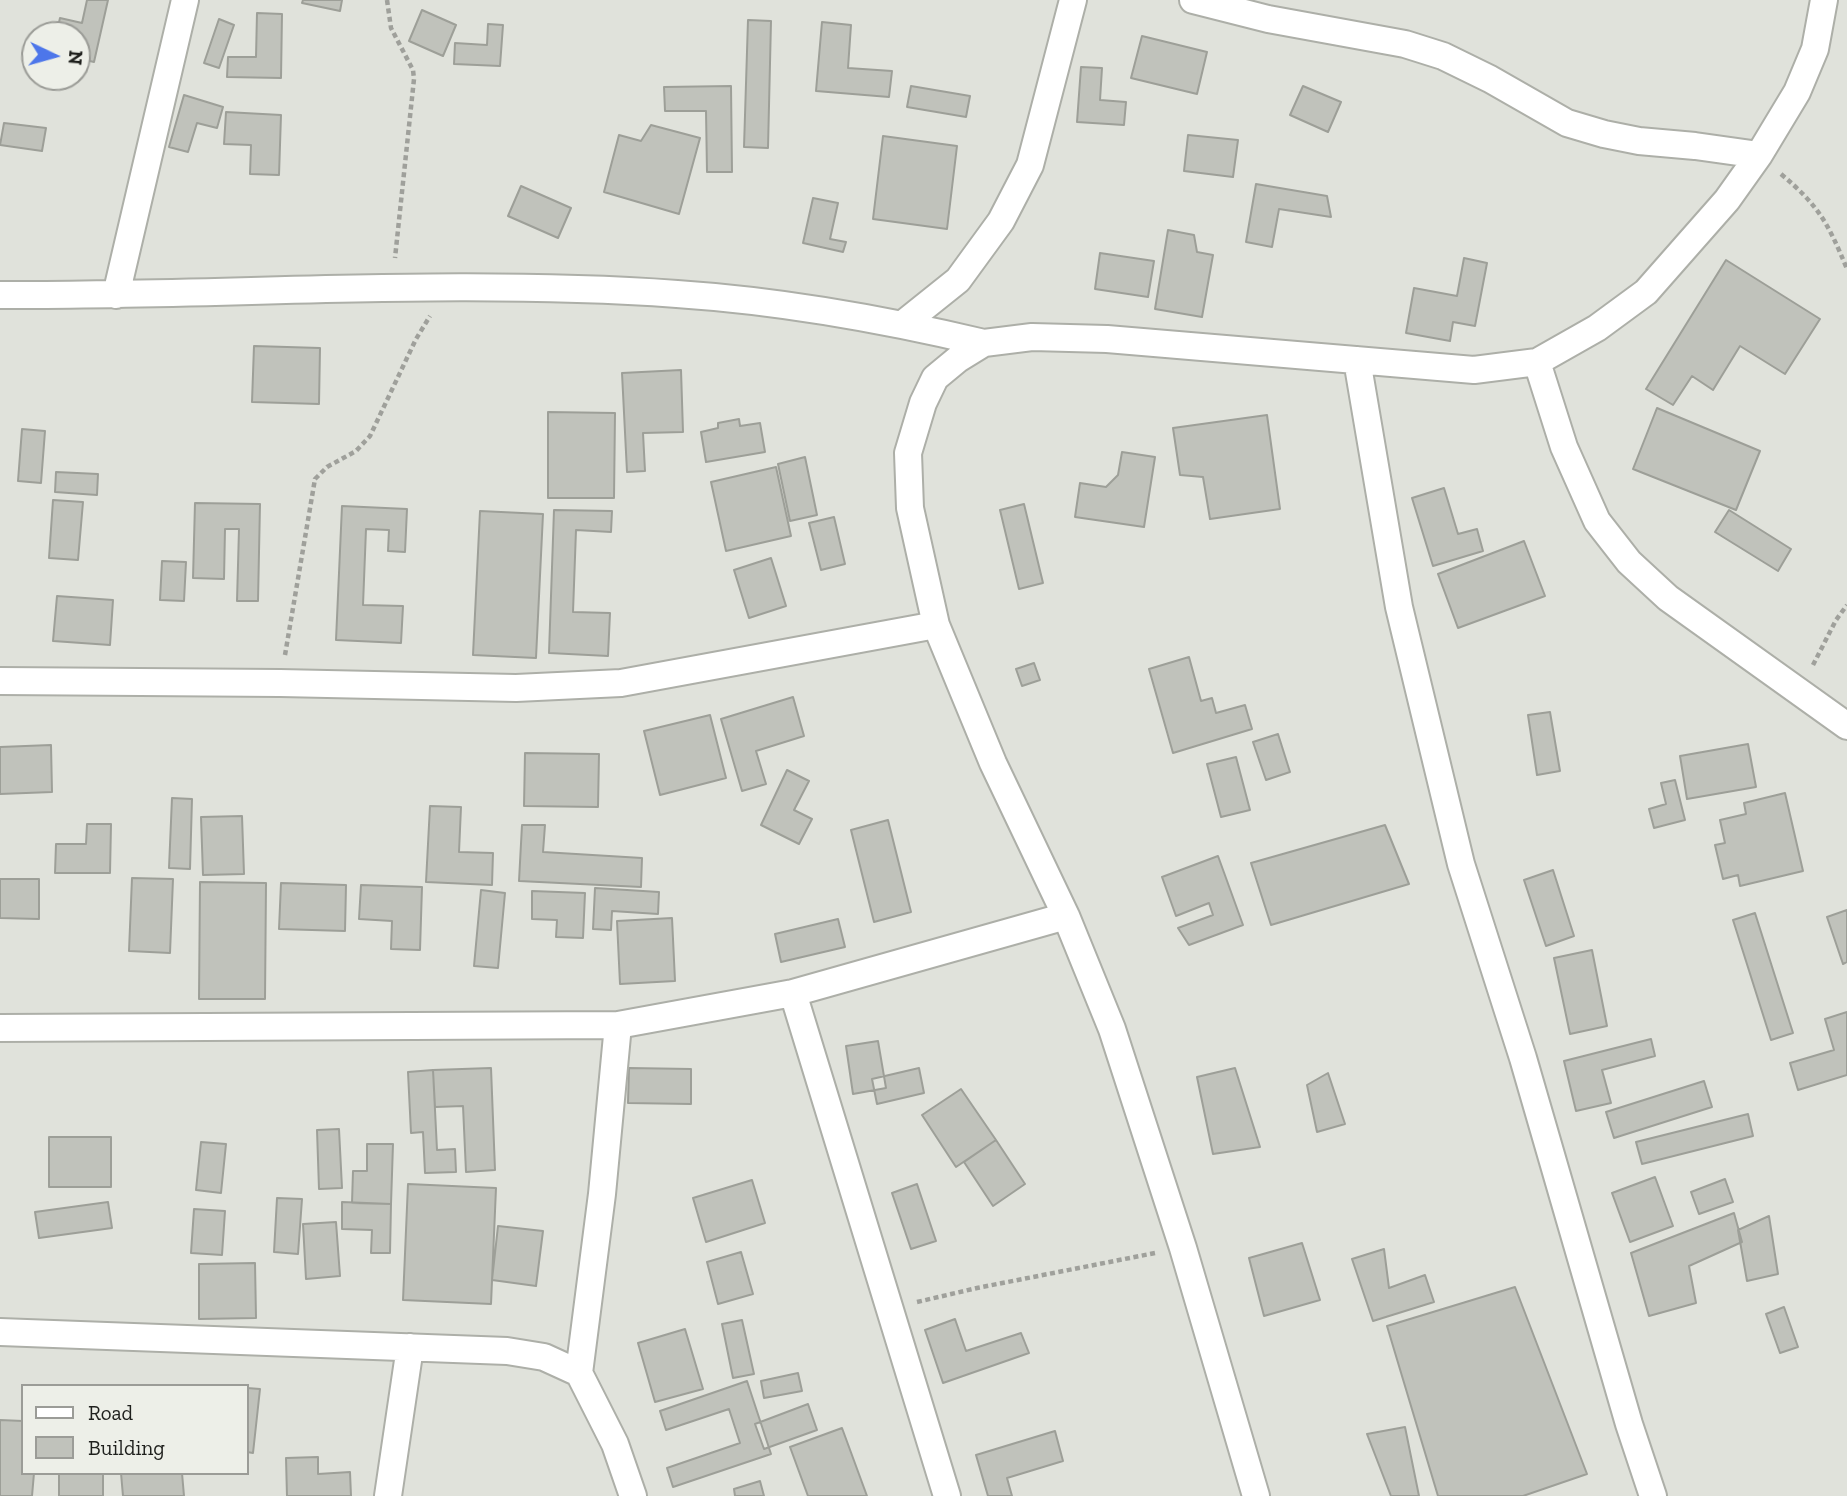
<!DOCTYPE html>
<style>
body{margin:0}
#map{position:relative;width:1847px;height:1496px;overflow:hidden;background:#e0e2db;font-family:"Zilla Slab",serif}
canvas{display:block}
.legend{position:absolute;left:21px;top:1384px;width:228px;height:91px;box-sizing:border-box;background:#edefe8;border:2px solid #9b9c97;margin:0;padding:9px 12px;list-style:none;font-size:21px;color:#1f201d}
.legend li{display:flex;align-items:center;gap:14px;height:35px}
.legend b{width:35px;border:2px solid #9b9c97}
.north{position:absolute;left:21px;top:21px;width:70px;height:70px;box-sizing:border-box;background:#edefe8;border:2px solid #9b9c97;border-radius:50%;rotate:95deg;font-size:19px;font-weight:700;line-height:28px;text-align:center;color:#1f201d}
.north::after{content:'';display:block;margin:auto;width:24px;height:32px;background:#4d76ea;clip-path:polygon(50% 0,100% 100%,50% 72%,0 100%)}
</style>
<div id="map">
<canvas width="1847" height="1496"></canvas>
<ul class="legend">
<li><b style="height:9px;background:#fff"></b>Road</li>
<li><b style="height:19px;background:#c0c2bb"></b>Building</li>
</ul>
<div class="north">N</div>
</div>
<script>
const ctx = document.querySelector('canvas').getContext('2d');
ctx.lineJoin = 'round';
function fillPath(path, color) { ctx.fillStyle = color; ctx.fill(path, 'evenodd'); }
function stroke(path, color, width, dash) { ctx.strokeStyle = color; ctx.lineWidth = width; ctx.lineCap = dash ? 'butt' : 'round'; ctx.setLineDash(dash || []); ctx.stroke(path); }
const building = new Path2D(`
 M87,0H108L94,62L77,58V35H56L60,18L82,23Z
 M303,0H342L340,11L302,3Z
 M422,10L456,25L443,56L409,41Z
 M257,13L282,14L281,78L227,77L228,57H256Z
 M219,19L234,25L219,68L204,63Z
 M748,20L771,21L768,148L744,147Z
 M822,22L851,25L848,68L892,71L889,97L816,91Z
 M488,24L503,25L500,66L454,64L455,43L487,45Z
 M1142,36L1207,52L1197,94L1131,78Z
 M1081,67L1102,68L1100,100L1126,102L1124,125L1077,122Z
 M731,86L732,172H707L706,111H665L664,87Z
 M911,86L970,96L966,117L907,107Z
 M1303,86L1341,102L1328,132L1290,115Z
 M184,95L223,107L217,128L197,123L188,152L169,147Z
 M226,112L281,115L279,175L250,174L251,145L224,144Z
 M4,123L46,128L42,151L0,145Z
 M651,125L700,138L679,214L604,192L619,135L641,141Z
 M1188,135L1238,140L1233,177L1184,171Z
 M883,136L957,146L947,229L873,219Z
 M1256,184L1327,196L1331,217L1279,209L1272,247L1246,242Z
 M521,186L571,208L558,238L508,216Z
 M813,198L838,203L830,239L846,242L843,252L803,243Z
 M1168,230L1194,235L1197,252L1213,255L1202,317L1155,309Z
 M1100,253L1154,261L1148,297L1095,289Z
 M1464,258L1487,263L1475,326L1453,322L1450,341L1406,333L1414,288L1457,296Z
 M1726,260L1820,319L1785,374L1740,346L1713,390L1692,376L1673,405L1646,389Z
 M254,346L320,348L319,404L252,402Z
 M681,370L683,432L643,433L645,471L627,472L622,373Z
 M1657,408L1760,451L1736,510L1633,469Z
 M548,412L615,413L614,498H548Z
 M1267,415L1280,509L1210,519L1203,477L1180,475L1173,428Z
 M739,419L740,426L760,423L765,452L706,462L701,432L718,428V423Z
 M22,429L45,431L41,483L18,481Z
 M1122,452L1155,457L1144,527L1075,517L1080,483L1106,487L1118,475Z
 M805,457L817,515L790,521L778,464Z
 M776,467L791,536L726,551L711,482Z
 M56,472L98,474L97,495L55,492Z
 M1444,488L1458,534L1477,529L1483,551L1433,566L1412,498Z
 M53,500L83,502L78,560L49,558Z
 M195,503L260,504L258,601H237L239,529H225L224,579L193,578Z
 M1024,504L1043,583L1019,589L1000,510Z
 M342,506L407,509L405,552L388,551L389,530L366,529L363,605L403,606L401,643L336,640Z
 M554,510L612,511L611,532L576,530L573,612L610,613L608,656L549,653Z
 M1729,510L1791,549L1778,571L1715,532Z
 M480,511L543,514L536,658L473,655Z
 M834,517L845,564L821,570L809,523Z
 M1524,541L1545,596L1458,628L1438,574Z
 M771,558L786,606L749,618L734,570Z
 M162,561L186,562L184,601L160,600Z
 M57,596L113,600L110,645L53,641Z
 M1189,657L1201,701L1212,698L1216,713L1245,705L1252,729L1173,753L1149,669Z
 M1034,663L1040,680L1022,686L1016,669Z
 M793,697L804,736L756,751L766,784L742,791L721,719Z
 M1550,712L1560,771L1537,775L1528,715Z
 M710,715L726,778L660,795L644,731Z
 M1278,734L1290,772L1266,780L1253,742Z
 M1748,744L1756,787L1687,799L1680,756Z
 M51,745L52,792L0,794V747Z
 M525,753L599,754L598,807L524,806Z
 M1236,757L1250,810L1221,817L1207,764Z
 M787,770L809,781L794,810L812,819L799,844L761,825Z
 M1675,780L1685,820L1654,828L1649,809L1666,804L1661,783Z
 M1785,793L1803,871L1740,886L1738,875L1723,879L1715,845L1725,843L1720,820L1746,814L1744,803Z
 M172,798L192,799L190,869L169,868Z
 M430,806L461,807L459,852L493,853L492,885L426,882Z
 M242,816L244,874L203,875L201,817Z
 M888,820L911,912L874,922L851,830Z
 M87,824H111L110,873H55L56,844H86Z
 M522,825H545L543,852L642,858L641,887L519,881Z
 M1385,825L1409,884L1271,925L1251,863Z
 M1218,856L1243,925L1189,945L1178,928L1213,915L1209,903L1176,916L1162,877Z
 M1553,870L1574,936L1546,946L1524,880Z
 M132,878L173,879L170,953L129,951Z
 M0,879H39V919L0,918Z
 M200,882L266,883L265,999H199Z
 M281,883L346,885L345,931L279,929Z
 M361,885L422,887L420,950L391,949L392,921L359,919Z
 M595,888L659,892L658,914L612,911L611,930L593,929Z
 M481,890L505,893L498,968L474,966Z
 M532,891L585,893L583,938L556,937L557,920L532,919Z
 M1847,910V962L1843,964L1827,917Z
 M1755,913L1793,1033L1771,1040L1733,920Z
 M672,918L675,981L620,984L617,921Z
 M838,919L845,947L781,962L775,934Z
 M1592,950L1607,1026L1570,1034L1554,958Z
 M1847,1012V1075L1798,1090L1790,1063L1834,1050L1825,1019Z
 M1651,1039L1655,1056L1602,1070L1611,1103L1576,1111L1564,1061Z
 M878,1041L886,1088L853,1094L846,1046Z
 M491,1068L495,1170L466,1172L463,1106L435,1107L433,1070Z
 M629,1068L691,1069V1104L628,1103Z
 M919,1068L924,1093L877,1104L872,1079Z
 M1235,1068L1260,1147L1213,1154L1197,1077Z
 M433,1070L437,1150L455,1149L456,1172L425,1173L423,1132L411,1133L408,1072Z
 M1328,1073L1345,1124L1317,1132L1307,1085Z
 M1704,1081L1712,1107L1614,1138L1606,1112Z
 M961,1089L996,1140L956,1167L922,1115Z
 M1748,1114L1753,1136L1642,1164L1636,1142Z
 M339,1129L342,1188L319,1189L317,1130Z
 M49,1137H111V1187H49Z
 M996,1140L1025,1184L993,1206L964,1162Z
 M201,1142L226,1144L221,1193L196,1190Z
 M367,1144H393L391,1204L352,1203L353,1171H367Z
 M1655,1177L1673,1226L1630,1242L1612,1193Z
 M1725,1179L1733,1202L1699,1214L1691,1192Z
 M752,1180L765,1223L706,1242L693,1198Z
 M408,1184L496,1188L491,1304L403,1300Z
 M917,1184L936,1241L911,1249L892,1193Z
 M277,1198L302,1199L298,1254L274,1252Z
 M108,1202L112,1228L39,1238L35,1212Z
 M342,1202L391,1204L390,1253H371L372,1230L342,1229Z
 M194,1209L225,1211L222,1255L191,1253Z
 M1734,1213L1742,1242L1689,1266L1696,1303L1649,1316L1631,1253Z
 M1769,1216L1778,1274L1747,1281L1738,1230Z
 M336,1222L340,1276L306,1279L303,1224Z
 M498,1226L543,1231L536,1286L492,1280Z
 M1302,1243L1320,1300L1264,1316L1249,1258Z
 M1384,1249L1389,1288L1425,1275L1434,1302L1373,1321L1352,1259Z
 M741,1252L753,1294L718,1304L707,1262Z
 M255,1263L256,1318L199,1319V1264Z
 M1515,1287L1587,1474L1523,1496H1438L1387,1326Z
 M1784,1307L1798,1347L1780,1353L1766,1314Z
 M955,1319L966,1351L1021,1333L1029,1353L943,1383L925,1330Z
 M742,1320L754,1374L733,1378L722,1324Z
 M685,1329L703,1389L655,1402L638,1343Z
 M798,1373L802,1391L764,1398L761,1381Z
 M747,1381L771,1454L673,1487L667,1468L740,1443L729,1409L666,1430L660,1411Z
 M247,1388L260,1389L253,1453L247,1452Z
 M808,1404L817,1430L764,1449L755,1424Z
 M0,1420L23,1421V1473H34L32,1496H0Z
 M1405,1427L1419,1496H1391L1367,1434Z
 M842,1428L867,1496H808L790,1447Z
 M1055,1431L1063,1461L1007,1478L1012,1496H988L976,1455Z
 M318,1457V1474L350,1472L351,1496H287L286,1458Z
 M59,1473H103V1496H59Z
 M121,1473H182L184,1496H123Z
 M760,1481L764,1496H735L734,1489Z`);
fillPath(building, '#c0c2bb');
stroke(building, '#9d9f98', 2);
const minor = new Path2D(`
 M1193,0L1268,19L1405,44L1443,56L1490,79L1567,123L1604,134L1639,141L1695,146L1759,155
 M0,295C225,296 452,278 677,294C781,301 883,319 984,343
 M116,295L185,0
 M903,324L958,280L1001,221L1030,165L1073,0
 M1357,360L1399,607L1461,864L1523,1058L1629,1424L1653,1496
 M1537,362L1564,447L1597,521L1629,562L1668,598L1847,726
 M0,681L280,683L516,688L621,683L936,625
 M793,993L947,1496
 M0,1028L618,1025L793,993L1066,916
 M0,1332L507,1351L544,1357L579,1373L615,1444L633,1496
 M579,1373L602,1194L618,1025
 M388,1496L410,1347
 M1256,1496L1183,1248L1112,1029L1066,916L993,763L936,625L910,508L908,453L923,403L935,378L958,359L984,343L1032,337L1107,339L1474,370L1537,362L1597,328L1646,292L1727,200L1759,155L1797,92L1815,49L1824,0`);
stroke(minor, '#adafa8', 30);
stroke(new Path2D(`
 M387,0L391,28L413,70L414,79L395,258
 M1781,174C1819,206 1828,223 1847,269
 M285,655L315,479L327,467L356,451L370,436L416,339L430,316
 M1813,665L1836,620L1847,605
 M917,1302L977,1288L1155,1253`), '#9fa09b', 4.5, [5, 3.5]);
stroke(minor, '#fff', 26);
</script>
